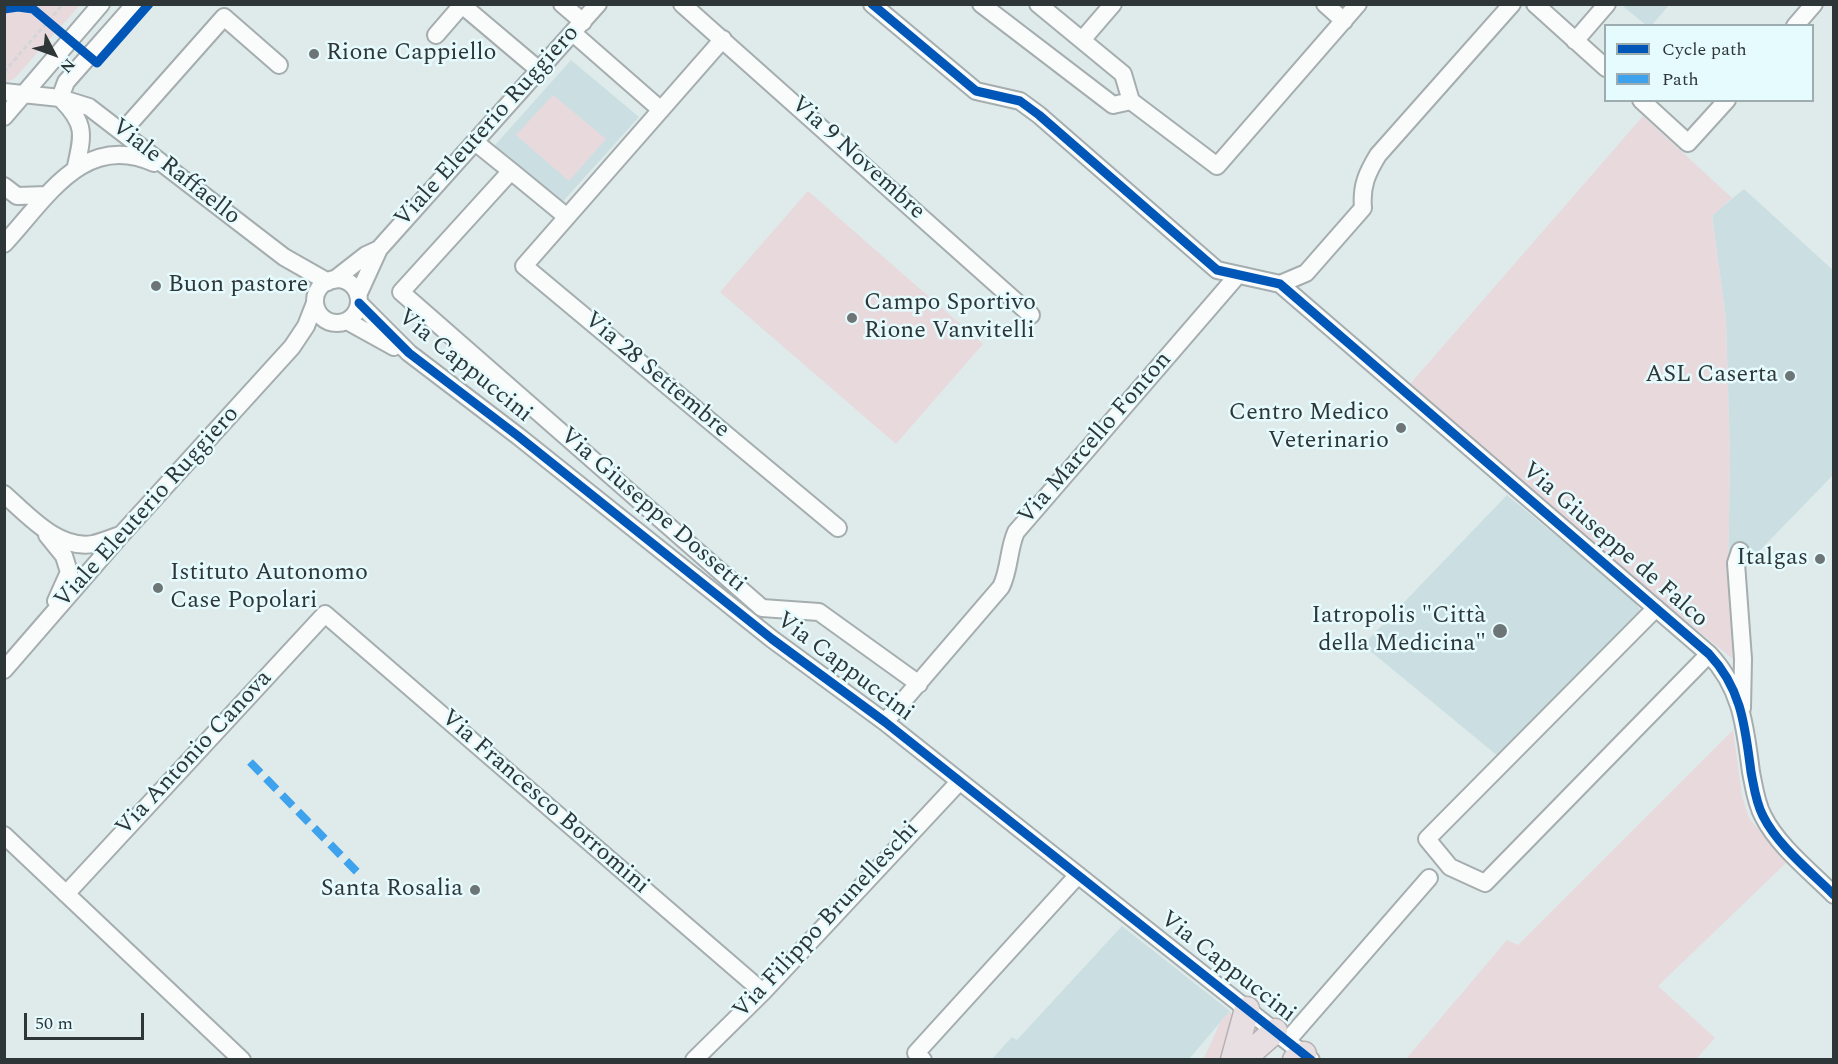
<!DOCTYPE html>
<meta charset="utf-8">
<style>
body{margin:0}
#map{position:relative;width:1838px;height:1064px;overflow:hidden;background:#dfeaeb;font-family:Spectral,serif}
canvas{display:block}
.frame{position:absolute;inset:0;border:6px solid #2f3638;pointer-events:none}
.legend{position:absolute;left:1604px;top:24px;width:210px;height:78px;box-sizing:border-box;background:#e6fbfe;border:2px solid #9dacaf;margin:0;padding:8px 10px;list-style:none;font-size:18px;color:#2f3638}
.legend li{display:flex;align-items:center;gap:12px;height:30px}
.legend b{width:30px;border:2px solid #9dacaf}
.north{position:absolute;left:24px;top:24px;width:60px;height:60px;-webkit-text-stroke:4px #e6fbfe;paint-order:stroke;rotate:131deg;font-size:16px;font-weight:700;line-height:24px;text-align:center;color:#2f3638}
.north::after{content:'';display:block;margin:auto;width:21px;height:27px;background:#2f3638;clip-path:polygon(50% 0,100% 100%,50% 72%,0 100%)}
.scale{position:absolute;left:24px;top:1013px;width:120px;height:27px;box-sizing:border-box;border:3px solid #2f3638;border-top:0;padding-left:8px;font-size:18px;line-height:21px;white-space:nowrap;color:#2f3638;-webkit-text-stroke:4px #e6fbfe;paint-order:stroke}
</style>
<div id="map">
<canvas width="1838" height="1064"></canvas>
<div class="frame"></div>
<ul class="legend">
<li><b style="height:8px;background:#0057b8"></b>Cycle path</li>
<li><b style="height:8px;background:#3ea3ec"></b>Path</li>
</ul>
<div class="north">N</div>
<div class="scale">50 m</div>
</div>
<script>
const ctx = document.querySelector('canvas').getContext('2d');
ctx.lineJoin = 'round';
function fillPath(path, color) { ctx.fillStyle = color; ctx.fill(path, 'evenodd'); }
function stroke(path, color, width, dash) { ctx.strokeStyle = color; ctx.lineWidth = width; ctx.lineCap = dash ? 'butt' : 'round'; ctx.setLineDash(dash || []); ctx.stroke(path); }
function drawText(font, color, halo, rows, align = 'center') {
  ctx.font = font + ' Spectral,serif'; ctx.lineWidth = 5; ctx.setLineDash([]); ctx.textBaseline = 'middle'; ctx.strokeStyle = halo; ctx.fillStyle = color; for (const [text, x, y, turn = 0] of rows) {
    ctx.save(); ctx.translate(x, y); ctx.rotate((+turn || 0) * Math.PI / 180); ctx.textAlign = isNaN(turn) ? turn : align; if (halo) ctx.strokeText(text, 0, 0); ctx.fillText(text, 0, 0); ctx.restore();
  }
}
fillPath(new Path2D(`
 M1626,5V4L1669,5L1651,26L1646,25L1624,7Z
 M571,60L639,117L557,208L488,153Z
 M1744,189L1834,271L1833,475L1737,574L1728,576L1730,458L1726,320L1712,215Z
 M1507,495L1635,601L1641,612L1499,757L1363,645Z
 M1122,926L1230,1011L1189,1059L991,1060L1012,1037L1017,1040Z`), '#cbdfe2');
fillPath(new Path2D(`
 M4,5H80L15,78L7,82L4,80Z
 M553,95L606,139L569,181L516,135Z
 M1643,116L1732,198L1712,216L1726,320L1730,458L1728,576L1734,660L1404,391Z
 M808,191L983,344L896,444L720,292Z
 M1733,730L1742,796L1749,818L1786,863L1658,986L1715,1038L1696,1059H1406L1507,940L1518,945Z
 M1230,1011L1233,1017L1221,1059L1203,1060L1221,1021Z`), '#e8d9dd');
const minor = new Path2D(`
 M562,4L583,22
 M682,4L1031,315
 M872,4L976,91L1020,101L1039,115L1217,270L1280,284L1709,654C1742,689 1745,727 1751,772C1754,787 1756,803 1763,816C1778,846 1810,871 1834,895
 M981,4L1113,105L1131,101
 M1038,4L1123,74L1131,101L1217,166L1358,4
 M1325,4L1344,21
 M1535,4L1606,68
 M1795,26L1814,4
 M573,33L661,110
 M436,35L462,5L539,70
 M723,39L524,266L838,528
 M1082,40L1113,4
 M1575,41L1607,4
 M4,92L60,98L89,107L284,257L328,282
 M60,98L66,82L135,4
 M62,100C86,124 83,135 76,166
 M1641,100L1688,143L1727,100
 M4,117L101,4
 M122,132L224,17L279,65
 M475,142L511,171L401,292L762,608L819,612L919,684
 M511,171L567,217
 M4,186L17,196L47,195
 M4,244C46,199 84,131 154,163
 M315 301a22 22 0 1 1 44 0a22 22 0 1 1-44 0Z
 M334,280L366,255L379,249
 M1280,284L1306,273L1363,208C1361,186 1367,173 1378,155L1512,4
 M358,295L379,249L598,4
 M359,303L409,353L518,436L772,639L885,722L1311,1060
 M347,321L394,347
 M4,494C28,515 58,550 93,544C102,542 112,538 120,535
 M47,535L64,556L69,572L56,601
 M1740,551L1736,563L1743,659L1742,708
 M1656,608L1427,839L1450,867L1485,883L1709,654
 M4,670L121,535L292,347L306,326L315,303
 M885,722L1001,587C1010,569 1008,550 1016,532L1237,276
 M4,835L242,1060
 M66,894L325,614L763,992
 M1287,1041L1429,878
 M694,1060L763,992L959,782
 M923,1060L916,1053L1078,875`);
const highway = new Path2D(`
 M1233,1060L1247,1009
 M1242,1060L1275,1031
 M1295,1060L1304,1054`);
stroke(minor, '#a5adae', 20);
stroke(highway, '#b6b1b3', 27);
stroke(new Path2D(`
 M4,72L63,4`), '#d2d6d7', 3, [4.5, 3]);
stroke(minor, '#fafcfc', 16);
stroke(highway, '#e8dfe2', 24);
stroke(new Path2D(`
 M250,762L361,876`), '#3ea3ec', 8, [15, 8]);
stroke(new Path2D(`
 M872,4L976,91L1020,101L1039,115L1217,270L1280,284L1709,654C1742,689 1745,727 1751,772C1754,787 1756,803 1763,816C1778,846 1810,871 1834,895
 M4,9L18,7L33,9L97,63L149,4
 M359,303L409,353L518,436L772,639L885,722L1311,1060`), '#0057b8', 9);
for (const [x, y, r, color] of [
 [314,54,6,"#6d7577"],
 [156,286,6,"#6d7577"],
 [852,318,6,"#6d7577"],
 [1790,376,6,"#6d7577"],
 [1401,428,6,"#6d7577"],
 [1820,559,6,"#6d7577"],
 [158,588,6,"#6d7577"],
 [1500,631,8,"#6d7577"],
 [475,890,6,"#6d7577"]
]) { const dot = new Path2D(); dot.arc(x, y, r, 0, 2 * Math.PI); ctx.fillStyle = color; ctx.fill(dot); stroke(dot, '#e6fbfe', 2); }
drawText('24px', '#2f3638', '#e6fbfe', [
 ["Rione Cappiello",326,54,"left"],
 ["Buon pastore",168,286,"left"],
 ["Campo Sportivo",864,304,"left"],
 ["Rione Vanvitelli",864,332,"left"],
 ["ASL Caserta",1778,376],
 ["Centro Medico",1389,414],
 ["Veterinario",1389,442],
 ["Italgas",1808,559],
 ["Istituto Autonomo",170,574,"left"],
 ["Case Popolari",170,602,"left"],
 ["Iatropolis \"Città",1486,617],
 ["della Medicina\"",1486,645],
 ["Santa Rosalia",463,890]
], 'right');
drawText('24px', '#2f3638', '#e6fbfe', [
 ["Viale Eleuterio Ruggiero",488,127,-48],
 ["Via 9 Novembre",857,159,42],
 ["Viale Raffaello",175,173,38],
 ["Via Cappuccini",464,367,39],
 ["Via 28 Settembre",656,376,40],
 ["Via Marcello Fonton",1096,439,-49],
 ["Viale Eleuterio Ruggiero",148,508,-48],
 ["Via Giuseppe Dossetti",652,511,41],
 ["Via Giuseppe de Falco",1614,546,41],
 ["Via Cappuccini",844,668,37],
 ["Via Antonio Canova",195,754,-47],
 ["Via Francesco Borromini",544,803,41],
 ["Via Filippo Brunelleschi",827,921,-47],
 ["Via Cappuccini",1227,968,38]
]);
</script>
